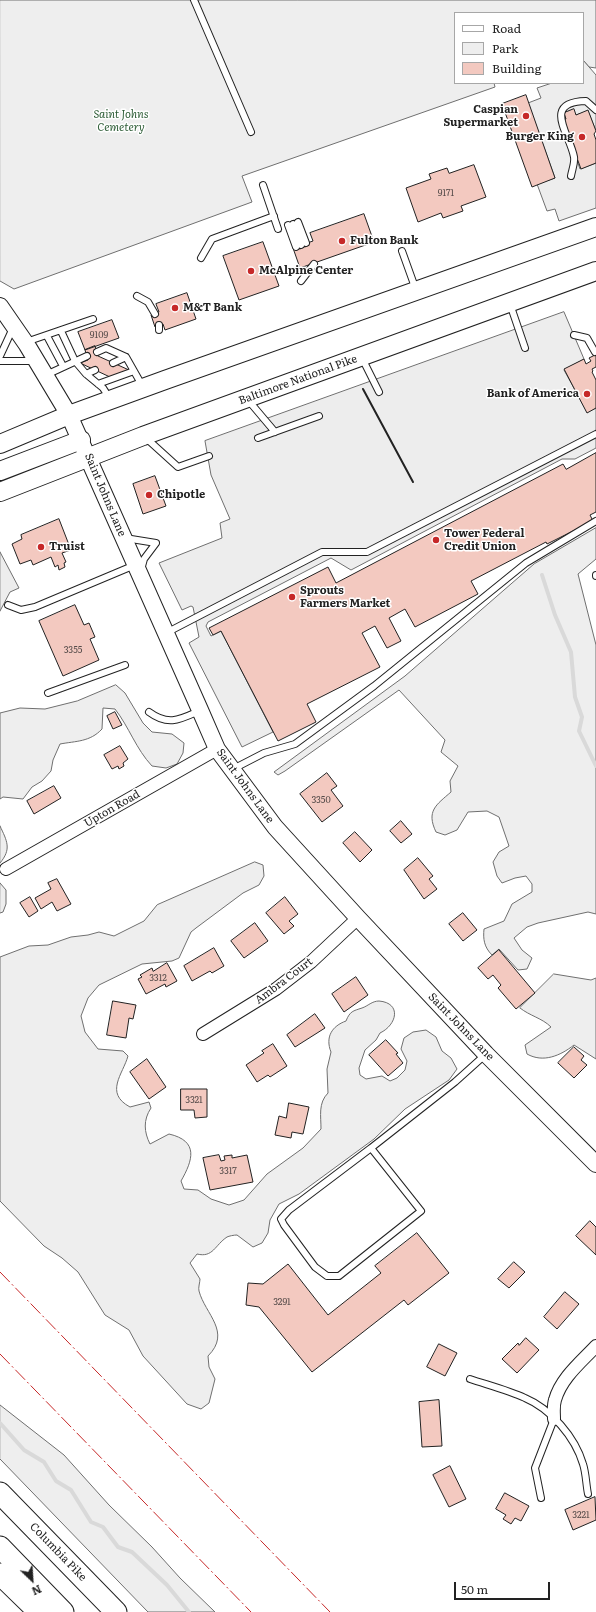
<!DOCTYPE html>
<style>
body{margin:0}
#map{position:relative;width:596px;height:1612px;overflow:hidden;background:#fff;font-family:Literata,serif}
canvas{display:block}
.legend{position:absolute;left:454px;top:12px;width:130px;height:72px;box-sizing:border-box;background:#fff;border:1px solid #a7a7a7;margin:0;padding:5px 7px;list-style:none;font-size:12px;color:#222}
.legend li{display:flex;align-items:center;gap:8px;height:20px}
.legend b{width:20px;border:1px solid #a7a7a7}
.north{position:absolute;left:12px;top:1560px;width:40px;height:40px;-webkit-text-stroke:3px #fff;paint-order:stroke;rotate:155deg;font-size:11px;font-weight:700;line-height:16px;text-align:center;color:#222}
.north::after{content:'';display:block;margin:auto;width:14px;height:18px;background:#222;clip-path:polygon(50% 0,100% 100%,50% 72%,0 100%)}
.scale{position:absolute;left:454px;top:1582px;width:96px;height:18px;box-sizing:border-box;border:2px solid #222;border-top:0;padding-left:5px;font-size:12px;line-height:14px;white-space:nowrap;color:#222;-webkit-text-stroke:3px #fff;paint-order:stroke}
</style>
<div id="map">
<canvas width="596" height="1612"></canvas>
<ul class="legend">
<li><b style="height:5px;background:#fff"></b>Road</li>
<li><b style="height:11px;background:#eee"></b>Park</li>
<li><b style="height:11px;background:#f3c9c0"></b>Building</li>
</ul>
<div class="north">N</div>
<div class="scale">50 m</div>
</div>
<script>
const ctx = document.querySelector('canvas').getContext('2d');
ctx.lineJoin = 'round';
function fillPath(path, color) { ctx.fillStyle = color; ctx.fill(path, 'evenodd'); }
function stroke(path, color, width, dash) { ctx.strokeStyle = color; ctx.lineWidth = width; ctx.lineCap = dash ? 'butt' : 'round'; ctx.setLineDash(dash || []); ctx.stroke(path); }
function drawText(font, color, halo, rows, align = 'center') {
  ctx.font = font + ' Literata,serif'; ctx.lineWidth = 3; ctx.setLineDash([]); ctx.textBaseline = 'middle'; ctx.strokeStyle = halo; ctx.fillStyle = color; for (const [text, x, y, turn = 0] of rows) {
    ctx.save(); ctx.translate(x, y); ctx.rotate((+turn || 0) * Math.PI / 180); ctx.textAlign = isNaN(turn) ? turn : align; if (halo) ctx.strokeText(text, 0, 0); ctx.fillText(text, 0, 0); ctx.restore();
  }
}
const green = new Path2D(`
 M0,0H596V68L589,67L583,60V13H455V83H494L495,87L242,176L252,202L14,289L0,281Z
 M596,528V559L578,574L596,645V914L588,912L538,923L527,927L514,938L522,950L532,958L527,969L518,970L499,949L492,955C484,947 483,939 484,929L504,921L512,904L532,892V884L526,876L515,878L502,883L497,876L493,862L499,852L509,846L499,817L487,811L468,812L457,830L445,835L436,832C426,811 436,805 451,792L450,781L458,766L441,752L445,740L399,690L285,771L278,775L274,772L405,676L534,564Z
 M116,685L125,693L143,723L152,732L172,734L184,743L183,753L177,764L166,768L152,766C136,749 129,727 115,709L103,708L102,729C90,742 76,741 60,744L53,760L51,771L42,781L32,787L23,799L3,797L0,799V713L20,708L45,709L77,701Z
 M0,826C7,841 12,849 0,863Z
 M255,862L263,865L264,876L259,885L243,893L196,928L191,932L179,958L172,961L142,964L99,985L88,998L81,1016L85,1032L98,1049L123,1051L128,1056C123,1074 104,1093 130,1107L149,1102L151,1108C143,1120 144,1132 150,1144L169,1134C199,1141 193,1160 181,1181L184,1189L198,1190L211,1199L229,1205L244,1200L267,1174L303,1148L321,1129C321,1116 318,1103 328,1093L327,1069L331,1052C325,1037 332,1026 346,1021C350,1011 353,1011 362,1008C368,1006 372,1001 379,1001C402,1003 397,1025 380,1033L376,1040L365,1050L359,1068L360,1075L366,1079L382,1076L390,1081L397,1078L405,1070L407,1061L401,1049L404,1038L413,1032L426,1030L436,1037L442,1051L451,1058L457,1069L449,1080L405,1109L374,1139L299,1194L279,1204L270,1220L268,1233L262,1243L253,1247L237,1235C234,1235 229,1236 227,1237C215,1245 213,1258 197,1254L190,1263L200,1279C200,1282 198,1288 199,1291C205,1314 232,1332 208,1356L209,1367L215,1379L209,1403L201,1409L187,1404L143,1356L129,1330L105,1315L78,1272L62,1258L44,1246L0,1201V957L29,946L48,945L71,937L88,935L99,932L114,936L144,921L157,905Z
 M0,883L6,890V904L3,912L0,913Z
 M554,974L591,980L596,978V1059L574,1045C560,1056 543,1063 527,1054L525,1045L551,1027C542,1018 530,1016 520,1008Z
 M0,1405L64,1455L109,1505L152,1547L180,1578L215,1612H148L0,1459Z`);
fillPath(green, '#eee');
stroke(green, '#6f6f6f', 1);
const parking = new Path2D(`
 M583,60L596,75V131L588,111L576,115L573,110L564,113L566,119L563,120L580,169L596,163V208L559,221L555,209L547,211L537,184L555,178L528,103L541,98L537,88L552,83H583Z
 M564,312L584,359L564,370L587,412L596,408V448L575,459H562L351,570L331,558L208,622L206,626L211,636L221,631L273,732L242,747L189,643L199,637L193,607L191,606L182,610L159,563L222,538L220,523L230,519L211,475L205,441Z
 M0,552L19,588L10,592L0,611Z`);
fillPath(parking, '#ededed');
stroke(parking, '#6f6f6f', 1);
stroke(new Path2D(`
 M542,575L555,615L571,652L575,697L582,717L579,731L596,766
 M0,1423L24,1450L44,1462L56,1481L71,1490L91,1522L103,1527L118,1547L132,1552L167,1585L189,1612`), '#d9d9d9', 4);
const building = new Path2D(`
 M526,95L555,178L532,187L502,104Z
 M574,109L576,115L588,110L596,131L594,134L596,140V163L581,169L563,120L566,119L564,113Z
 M474,165L486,197L461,206L463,211L443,218L441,213L418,222L406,188L431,179L429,174L447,168L449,173Z
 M364,214L374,242L300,268L293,248L313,241L310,233Z
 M263,242L279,286L239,300L223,256Z
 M187,293L196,319L165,330L163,324L155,327L151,315L159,312L156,304Z
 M112,320L119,338L85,350L78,332Z
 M95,346L98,356L129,370L110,377L80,363L88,360L85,350Z
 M596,352V367L592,369L593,371L592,372L596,380V408L587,413L564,369L584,359L586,364L591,361L589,358L595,355Z
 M596,453V512L590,515L593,521L547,544L546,542L471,581L478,594L415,627L405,609L389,618L401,641L387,648L375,626L362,633L380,667L307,704L316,722L278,741L221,631L213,635L209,628L328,567L336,583L563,464L566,469Z
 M155,476L166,506L143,514L133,484Z
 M59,519L71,550L62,553L66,562L64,563L65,567L59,570L58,565L55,567L51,557L33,565L31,560L20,564L12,544L22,539L21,535Z
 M75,605L84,625L89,623L95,637L90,639L99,660L63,676L39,621Z
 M115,712L122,725L113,729L107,716Z
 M120,746L128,759L123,763L124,766L119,769L118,766L112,769L104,755Z
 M327,773L337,786L331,790L343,806L322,822L300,794Z
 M54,786L61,798L34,814L27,801Z
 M401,821L412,834L401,843L390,831Z
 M355,832L372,850L360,862L343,843Z
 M418,858L433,876L429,879L437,889L424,899L404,870Z
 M57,879L71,904L57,911L52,902L41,909L35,898L51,889L48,883Z
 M30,897L38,911L29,917L20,903Z
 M285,897L298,914L289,921L294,926L284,934L266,913Z
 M463,913L477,930L463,941L449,924Z
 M255,923L268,941L244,958L231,941Z
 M214,948L224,966L212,973L210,971L192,981L184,966Z
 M499,950L535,993L516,1009L498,988L501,985L493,975L488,979L478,968Z
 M167,963L177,981L166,987L165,984L146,994L138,979L142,977L140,975L152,968L153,971Z
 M356,977L368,995L344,1012L332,994Z
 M113,1001L136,1005L133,1019L129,1018L126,1038L107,1035Z
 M315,1014L325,1028L295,1047L287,1035Z
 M386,1040L398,1053L396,1054L403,1063L388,1076L369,1055Z
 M273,1044L287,1066L270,1077L268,1075L257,1082L246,1065L264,1053L262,1051Z
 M574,1047L584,1056L581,1060L587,1065L574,1078L558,1063Z
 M147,1059L166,1087L149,1099L130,1072Z
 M181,1089H207V1117L195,1118L194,1110H181Z
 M289,1103L309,1107L303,1134L292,1132L291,1138L275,1135L279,1116L286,1118Z
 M219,1155L221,1161L225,1160L224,1156L232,1155V1158L247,1155L253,1182L210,1190L203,1158Z
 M590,1221L596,1227V1255L576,1236Z
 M417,1233L449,1273L408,1305L404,1300L312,1372L259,1307L246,1305L248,1283L263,1284L288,1264L328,1315L381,1273L375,1266Z
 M514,1262L525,1272L509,1288L498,1279Z
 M565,1292L579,1304L557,1329L544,1317Z
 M526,1338L539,1350L517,1373L502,1359L518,1343L519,1345Z
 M439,1344L457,1353L445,1376L427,1367Z
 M439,1400L442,1446L422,1447L419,1402Z
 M450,1466L466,1499L449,1507L433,1475Z
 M505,1493L529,1506L521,1521L515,1518L511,1524L503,1519L506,1515L496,1509Z
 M595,1497L596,1520L573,1530L565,1510Z`);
fillPath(building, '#f3c9c0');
stroke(building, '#222', 1);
const lane = new Path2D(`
 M194,0L251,132
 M571,176C572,170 575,163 574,157C570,134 541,102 586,101L596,110
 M263,185L278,229
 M298,222L306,243
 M293,224L301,245
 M288,225L296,247
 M402,251L416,290
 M201,258L212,239L274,216
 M301,281L314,264
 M137,296L148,302L155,314
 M510,304L525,348
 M159,325V330
 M61,331L75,361L86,374
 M574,335L587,338L595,352
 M47,336L63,366
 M26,342L93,319
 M97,352L106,348L126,357L143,387
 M0,356L13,328
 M362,358L379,392
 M0,361H34
 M113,363L126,357
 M95,370L86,374L103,388L110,399
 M46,375L87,356
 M98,384L134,371
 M248,400L275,432
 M146,438L178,467L209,456
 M258,438L319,416
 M125,538L156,543L144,559L141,570
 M596,575V576
 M8,605L21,610L35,607L135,565
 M166,633L322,552H367L596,434
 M48,693L125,665
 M149,712C168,726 179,720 199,711
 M233,769L264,753L295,744L374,686L526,563L596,521
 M371,1148L289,1210L281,1219L284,1225L315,1267L327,1276H339L421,1211L371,1148L455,1082L485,1055
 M470,1379C488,1385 508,1390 525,1398C551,1409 575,1437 583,1464C586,1473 586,1484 588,1494
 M541,1498L535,1468L554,1419`);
const street = new Path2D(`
 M6,869L217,749
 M203,1034L276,989L311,962L358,918
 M554,1419C554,1413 553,1406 555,1400C561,1378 581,1362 596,1346`);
const secondary = new Path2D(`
 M0,306L27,345L69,415L200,710L217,749L275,827L358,918L486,1054L596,1164`);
const primary = new Path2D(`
 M0,444L69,415L165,380L596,227
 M0,471L81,440
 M0,492L143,436L596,271`);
const highway = new Path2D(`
 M0,1493L116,1612
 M0,1547L63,1612
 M0,1574L39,1612`);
stroke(lane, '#222', 8);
stroke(street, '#222', 14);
stroke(secondary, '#222', 18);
stroke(primary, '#222', 20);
stroke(highway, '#222', 23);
stroke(lane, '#fff', 6);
stroke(street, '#fff', 12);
stroke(secondary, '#fff', 16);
stroke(primary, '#fff', 18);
stroke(highway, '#fff', 21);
stroke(new Path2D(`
 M363,389L413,482`), '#222', 2);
stroke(new Path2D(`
 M0,1272L330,1612
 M0,1354L251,1612`), '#c62828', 1, [14, 3, 2, 3]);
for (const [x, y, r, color] of [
 [526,116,4,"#c62828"],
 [582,137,4,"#c62828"],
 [342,241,4,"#c62828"],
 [251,271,4,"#c62828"],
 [175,308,4,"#c62828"],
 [587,394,4,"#c62828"],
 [149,495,4,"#c62828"],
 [436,540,4,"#c62828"],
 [41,547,4,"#c62828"],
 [292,597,4,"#c62828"]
]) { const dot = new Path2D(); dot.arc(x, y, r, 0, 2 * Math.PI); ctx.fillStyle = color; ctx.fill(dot); stroke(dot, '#fff', 1.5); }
drawText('9px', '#564c4a', null, [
 ["9171",446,193],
 ["9109",99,335],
 ["3355",73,650],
 ["3350",321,800],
 ["3312",158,978],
 ["3321",194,1100],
 ["3317",228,1171],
 ["3291",282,1302],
 ["3221",581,1515]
]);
drawText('bold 11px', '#222', '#fff', [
 ["Caspian",518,110,"right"],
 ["Supermarket",518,123,"right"],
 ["Burger King",574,137,"right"],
 ["Fulton Bank",350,241],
 ["McAlpine Center",259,271],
 ["M&T Bank",183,308],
 ["Bank of America",579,394,"right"],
 ["Chipotle",157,495],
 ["Tower Federal",444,534],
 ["Credit Union",444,547],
 ["Truist",49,547],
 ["Sprouts",300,591],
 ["Farmers Market",300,604]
], 'left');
drawText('italic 11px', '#2f5e38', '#fff', [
 ["Saint Johns",121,115],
 ["Cemetery",121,128]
]);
drawText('11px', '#222', '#fff', [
 ["Baltimore National Pike",298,380,-20],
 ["Saint Johns Lane",105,495,67],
 ["Saint Johns Lane",245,786,54],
 ["Upton Road",112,809,-30],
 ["Ambra Court",284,981,-37],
 ["Saint Johns Lane",461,1027,46],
 ["Columbia Pike",58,1552,46]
]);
</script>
